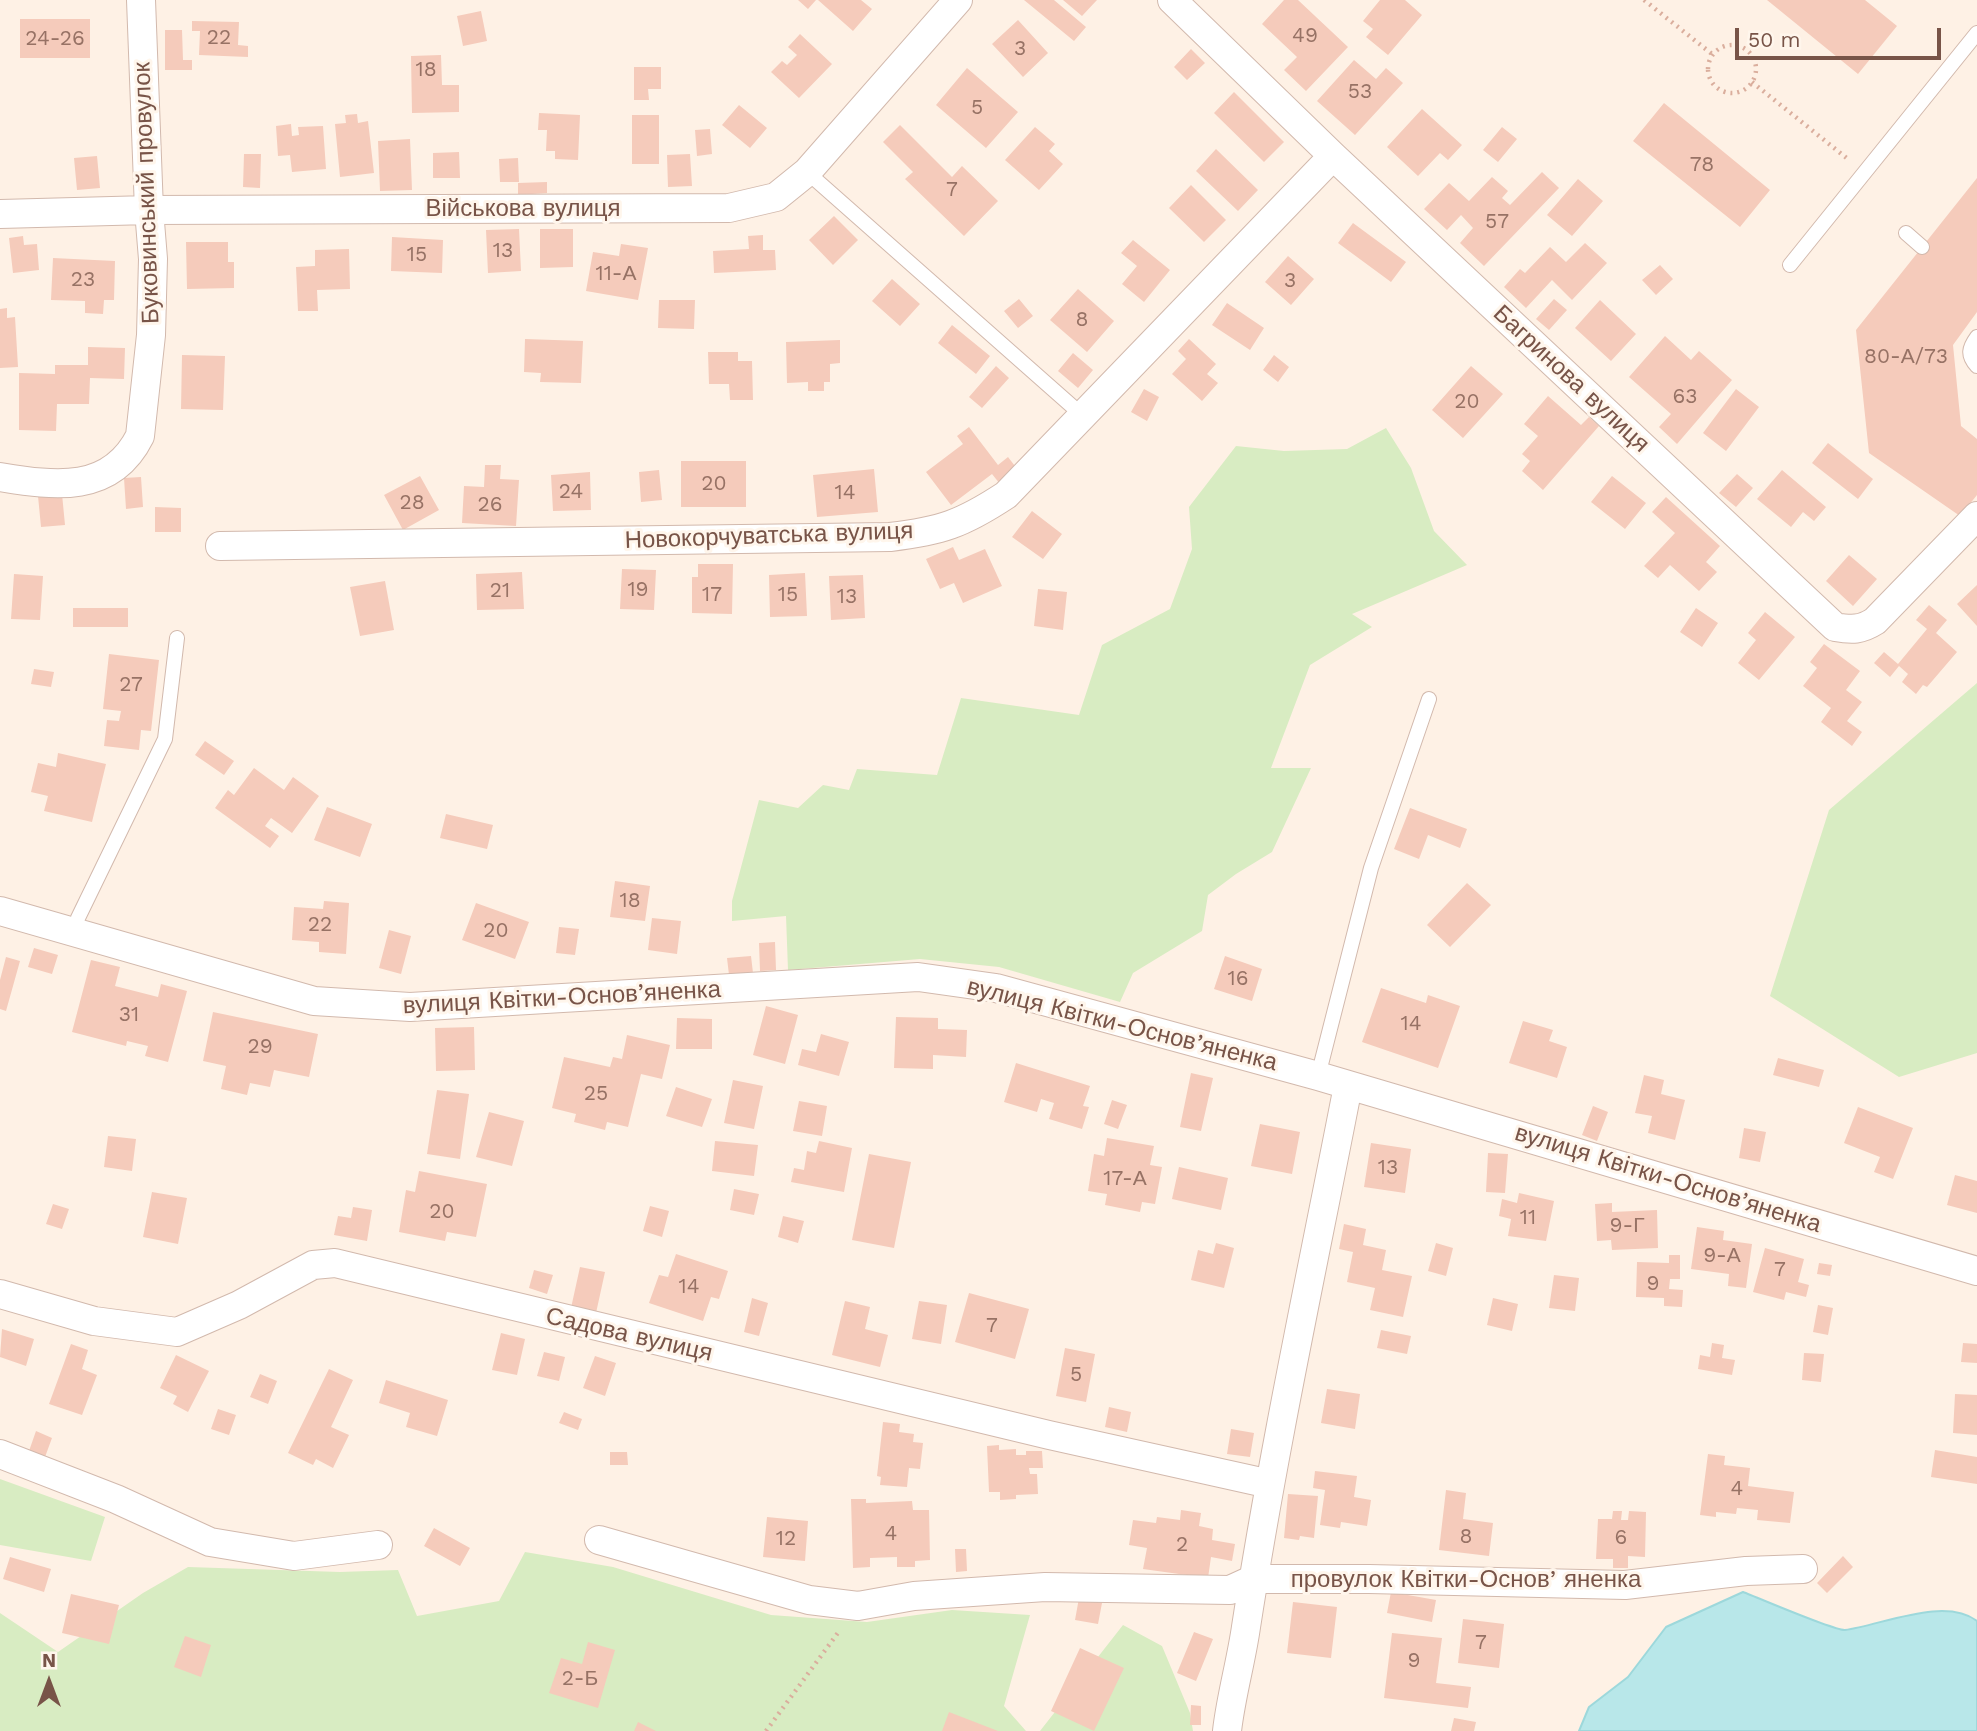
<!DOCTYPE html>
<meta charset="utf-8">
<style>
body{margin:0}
#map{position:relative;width:1977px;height:1731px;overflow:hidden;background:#fef1e5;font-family:"Work Sans",sans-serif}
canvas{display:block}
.north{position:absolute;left:14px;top:1647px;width:70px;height:70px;-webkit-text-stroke:5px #fff6ec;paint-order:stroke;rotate:0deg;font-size:19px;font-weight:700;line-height:28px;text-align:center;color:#785448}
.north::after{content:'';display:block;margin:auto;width:24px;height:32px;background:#785448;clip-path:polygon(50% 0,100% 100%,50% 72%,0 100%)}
.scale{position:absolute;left:1735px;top:28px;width:206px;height:32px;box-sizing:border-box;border:4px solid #785448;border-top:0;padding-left:9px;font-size:21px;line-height:24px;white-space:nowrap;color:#785448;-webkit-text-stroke:5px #fff6ec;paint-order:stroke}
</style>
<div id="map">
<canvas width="1977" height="1731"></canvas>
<div class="north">N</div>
<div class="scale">50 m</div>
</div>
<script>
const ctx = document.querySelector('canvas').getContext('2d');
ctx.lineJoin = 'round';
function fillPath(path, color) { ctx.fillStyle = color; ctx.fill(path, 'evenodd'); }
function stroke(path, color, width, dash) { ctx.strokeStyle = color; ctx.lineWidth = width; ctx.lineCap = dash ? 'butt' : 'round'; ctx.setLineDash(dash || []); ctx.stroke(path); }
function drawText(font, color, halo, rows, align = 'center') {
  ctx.font = font + ' "Work Sans",sans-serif'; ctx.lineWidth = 6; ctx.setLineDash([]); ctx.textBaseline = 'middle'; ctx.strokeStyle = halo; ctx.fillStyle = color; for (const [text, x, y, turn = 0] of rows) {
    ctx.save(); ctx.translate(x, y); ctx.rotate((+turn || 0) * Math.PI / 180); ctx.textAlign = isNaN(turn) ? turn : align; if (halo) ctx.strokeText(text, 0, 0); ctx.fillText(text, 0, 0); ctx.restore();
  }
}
fillPath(new Path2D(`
 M1386,428L1411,468L1434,531L1467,565L1352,614L1372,627L1310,665L1271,768H1311L1272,852L1236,874L1208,895L1202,931L1133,973L1120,1002L999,967L920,959L788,970L786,916L732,921V901L759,800L798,808L823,785L849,790L857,769L937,775L961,698L1079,715L1102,645L1170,609L1192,549L1189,507L1236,446L1284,451L1347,449Z
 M1977,683V1053L1899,1077L1770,996L1829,810Z
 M0,1479L105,1517L91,1561L0,1545Z
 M525,1552L613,1567L771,1615L867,1622L952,1610L1030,1615L1004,1706L1026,1731H0V1613L58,1652L143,1593L188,1567L340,1572L398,1570L417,1616L499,1601Z
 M1123,1625L1162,1646L1190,1713L1193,1731H1040Z`), '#d8ecc2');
const water = new Path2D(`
 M1743,1592C1759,1598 1835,1631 1845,1630C1882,1625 1945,1596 1977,1621V1731H1579L1589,1707L1628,1677L1666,1627Z`);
fillPath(water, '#b8e7e9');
stroke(water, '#9dd8db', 2);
fillPath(new Path2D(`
 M798,0H816L808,9Z
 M818,0H861L872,9L853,31Z
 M1024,0H1054L1086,27L1074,41Z
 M1063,0H1097L1082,16Z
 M1284,0H1298L1348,47L1306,91L1284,70L1297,57L1262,24Z
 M1380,0H1405L1422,15L1388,55L1366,37L1373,29L1363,21Z
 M1767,0H1865L1897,26L1858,74Z
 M481,11L487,41L463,46L457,16Z
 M20,19H90V58H20Z
 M1018,20L1048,53L1023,77L992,44Z
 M192,21L239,22L238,45L248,46V57L199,55L200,31H192Z
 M165,30H182L183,60H192V70H165Z
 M800,34L832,64L799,98L771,72L782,61L787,65L797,55L788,47Z
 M1191,49L1205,63L1187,80L1174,67Z
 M441,55L442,85H459V112L412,113L411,56Z
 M1354,60L1376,79L1386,68L1403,83L1355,135L1317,101Z
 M634,67H661V89H648L649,100H634Z
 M967,68L1018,112L986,148L936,105Z
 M1234,92L1284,142L1264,162L1214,113Z
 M1664,103L1770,190L1740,227L1633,141Z
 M739,105L767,128L750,148L722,125Z
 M1422,109L1462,145L1448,160L1440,153L1418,176L1387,147Z
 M539,113L580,115L578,160L555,159V151H546L547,130H538Z
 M357,114L358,123L368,121L374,173L340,177L335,124L346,123L345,115Z
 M632,115H659V164H632Z
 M291,124L292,136L299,135L298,127L323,126L326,169L292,172L290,155L278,156L276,126Z
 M900,125L952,177L962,166L998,201L964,236L905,179L913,172L883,142Z
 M1035,127L1055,144L1049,151L1063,164L1039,190L1005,160Z
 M1502,127L1517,139L1498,162L1483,150Z
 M710,129L712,154L697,156L695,130Z
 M410,139L412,190L380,191L378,141Z
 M1216,149L1258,190L1238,211L1196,171Z
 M459,152L460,178H433V153Z
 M244,154H261L260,188L243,187Z
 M690,154L692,186L668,187L667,155Z
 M97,156L100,188L77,190L74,158Z
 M518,158L519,182H500L499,159Z
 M1542,172L1559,188L1484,266L1460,243L1473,228L1461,215L1447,230L1424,209L1449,183L1469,201L1492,177L1508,191L1502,198L1510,205Z
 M1977,178V312L1953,345L1961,426L1977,439V495L1960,516L1869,453L1856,330Z
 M1578,179L1603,201L1572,236L1547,215Z
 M547,182V193L518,195V183Z
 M1191,185L1226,220L1204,242L1169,208Z
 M834,216L858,240L833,265L809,240Z
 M1353,223L1406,262L1391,282L1338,243Z
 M519,229L521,271L488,273L486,230Z
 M540,229H573V267L540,268Z
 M763,235V250H775L776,270L714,273L713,251L749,249L748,236Z
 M23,236L24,245L37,244L39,270L13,273L9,238Z
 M392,237L443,240L442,273L391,271Z
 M1133,240L1170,270L1144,302L1122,284L1137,266L1121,253Z
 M186,242H228V262H234V288L187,289Z
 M1585,243L1607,263L1572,300L1552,280L1526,308L1504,287L1520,269L1525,273L1550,247L1566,262Z
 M621,244L648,248L638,300L586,291L593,252L619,256Z
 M349,249L350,289L317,290L318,311H298L296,267L315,266V250Z
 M1288,256L1314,279L1291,305L1265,282Z
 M53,258L115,261L114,300H104L103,314L85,313V301L51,300Z
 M1660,265L1673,279L1656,295L1642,280Z
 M892,279L920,304L900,326L872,301Z
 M1078,289L1114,321L1087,352L1050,320Z
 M1019,299L1033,316L1018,328L1004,311Z
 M1554,299L1567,310L1549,330L1536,319Z
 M659,300H695L694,329L658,328Z
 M1600,300L1636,334L1611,361L1575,328Z
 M1227,303L1264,328L1250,350L1212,325Z
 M7,308V318L15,317L18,367L0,368V309Z
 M952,325L990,356L976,374L938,343Z
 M1665,336L1691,360L1699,351L1732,380L1677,444L1659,427L1671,414L1629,377Z
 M525,339L583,341L581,383L540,382L541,373L524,372Z
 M1189,339L1216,364L1207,374L1218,383L1202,401L1172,374L1186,359L1178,351Z
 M840,340V363L830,364V382H824V391H808V382L787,383L786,342Z
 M88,347L125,348L124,379L90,378L89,404H57L56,431L19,430V373L55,374V365H88Z
 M708,352H738V361H752L753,400H730L729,384H709Z
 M1073,353L1093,370L1078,388L1058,371Z
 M182,355L225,356L223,410L181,409Z
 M1274,355L1289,367L1278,382L1263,370Z
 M996,366L1009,378L982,408L969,397Z
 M1471,366L1503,394L1463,438L1432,410Z
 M1144,389L1159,397L1147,421L1131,412Z
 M1736,389L1759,407L1726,451L1703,433Z
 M1548,396L1581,425L1589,417L1599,426L1543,490L1522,471L1530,461L1522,454L1538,436L1524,424Z
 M969,427L998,465L1008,457L1018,470L1000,484L992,474L951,505L926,472L963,444L957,436Z
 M1828,443L1873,479L1858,499L1812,463Z
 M681,461H746V507H681Z
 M485,465H501L500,479L519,480L516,526L462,523L464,486L484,487Z
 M874,469L878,512L817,517L813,475Z
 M659,470L662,500L641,502L639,472Z
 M1782,470L1826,507L1814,521L1803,512L1791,527L1757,499Z
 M590,472L591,510L553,511L551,475Z
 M1737,474L1753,488L1736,507L1719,493Z
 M420,476L439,510L403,530L384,495Z
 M1612,476L1646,503L1625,529L1591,502Z
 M141,477L143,507L126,509L124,478Z
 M62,494L65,525L41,527L38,496Z
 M1666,497L1720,546L1706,562L1717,572L1699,591L1670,565L1658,578L1644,566L1675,533L1652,512Z
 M155,507L181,508V532H155Z
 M1032,511L1062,534L1043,559L1012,537Z
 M953,547L959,560L985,549L1002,586L963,603L954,583L940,589L926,559Z
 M1849,555L1877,579L1853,606L1826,581Z
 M698,564H733L732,614L692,613V577H698Z
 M622,569L656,570L654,610L620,609Z
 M522,572L524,609L477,610L476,574Z
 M805,573L807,616L770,617L769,575Z
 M14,574L43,576L40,620L11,619Z
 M863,575L865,618L831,620L829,576Z
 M385,581L394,630L360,636L350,587Z
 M1977,585V626L1957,604Z
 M1038,589L1067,592L1063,630L1034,626Z
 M1929,605L1947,620L1936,633L1957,652L1927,687L1923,685L1916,694L1902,682L1908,674L1899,666L1890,677L1874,663L1884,652L1898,664L1927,629L1916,620Z
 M73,608H128V627H73Z
 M1696,608L1718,623L1702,647L1680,632Z
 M1765,612L1795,637L1759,680L1738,663L1756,640L1748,633Z
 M1824,644L1860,671L1846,690L1862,702L1847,721L1862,732L1852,746L1821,722L1831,708L1803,686L1817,668L1810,662Z
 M109,654L159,660L151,731L141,730L139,750L104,746L107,720L119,721L121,711L103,709Z
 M34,669L54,672L51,687L31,684Z
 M205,741L234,761L224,775L195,755Z
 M58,753L106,764L92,822L44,811L48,796L31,792L38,763L56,767Z
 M254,768L284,790L293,777L319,796L292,833L271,818L265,826L279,836L270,848L215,808L228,790L234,795Z
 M327,807L372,824L360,857L314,840Z
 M1410,808L1467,829L1460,848L1428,835L1419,859L1394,849Z
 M446,814L493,825L487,849L440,838Z
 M615,881L650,886L645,921L610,917Z
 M1467,883L1491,905L1450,947L1427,925Z
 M324,901L349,903L346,954L319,952V942L292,940L294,907L323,909Z
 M476,903L529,922L515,959L462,940Z
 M652,918L681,921L677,954L648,950Z
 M559,927L579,929L575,955L556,953Z
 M389,930L411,936L401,974L379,968Z
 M775,942L776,970L760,971L759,943Z
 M34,948L58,955L52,974L28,967Z
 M751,956L753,973L729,975L727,958Z
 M1225,956L1262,969L1252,1001L1214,989Z
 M6,957L20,961L6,1011L0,1009V980Z
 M91,960L120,967L115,986L158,997L161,984L187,991L168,1062L145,1056L148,1046L127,1041L126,1046L72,1032Z
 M1381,988L1426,1003L1428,995L1460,1006L1438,1068L1362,1042Z
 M766,1006L798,1015L785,1064L753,1055Z
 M213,1012L318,1034L309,1077L274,1070L270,1087L250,1083L247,1095L221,1089L226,1066L203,1061Z
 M896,1017L938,1018V1029L967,1030L966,1057L933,1055V1069L894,1068Z
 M677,1018L712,1019V1049H676Z
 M1523,1021L1553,1030L1549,1041L1567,1047L1557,1078L1509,1063Z
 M474,1027L475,1070L436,1071L435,1028Z
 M821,1034L849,1042L839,1076L798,1065L802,1049L816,1052Z
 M627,1035L670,1045L662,1079L641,1074L628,1127L607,1122L605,1130L574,1122L576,1114L552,1108L564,1057L610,1067L613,1057L622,1059Z
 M1778,1058L1824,1070L1819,1087L1773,1075Z
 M1016,1063L1090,1086L1083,1106L1089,1107L1082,1129L1049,1119L1054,1103L1041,1099L1037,1112L1004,1102Z
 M1191,1073L1213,1078L1201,1131L1180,1127Z
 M1644,1075L1664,1080L1661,1094L1685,1100L1675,1140L1648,1133L1652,1116L1635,1113Z
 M733,1080L763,1086L754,1129L724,1123Z
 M676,1087L712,1099L702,1127L666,1116Z
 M437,1090L469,1094L460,1159L427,1154Z
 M1112,1100L1127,1105L1118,1129L1104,1124Z
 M799,1101L827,1106L822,1136L793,1131Z
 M1593,1106L1608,1112L1597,1141L1582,1135Z
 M1858,1107L1913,1128L1893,1179L1874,1172L1880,1157L1844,1143Z
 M489,1112L524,1121L512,1166L476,1157Z
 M1260,1124L1300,1132L1292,1174L1251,1166Z
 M1744,1128L1766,1132L1760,1162L1739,1158Z
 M108,1136L136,1139L132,1171L104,1167Z
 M1107,1138L1154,1146L1150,1165L1162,1167L1155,1204L1142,1202L1140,1212L1105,1205L1107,1194L1088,1191L1094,1154L1104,1156Z
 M715,1141L758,1145L754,1176L712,1171Z
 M819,1141L852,1148L844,1192L791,1182L794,1168L804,1170L807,1151L816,1153Z
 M1371,1143L1411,1149L1405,1193L1364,1187Z
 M1488,1153L1508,1154L1505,1193L1486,1192Z
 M869,1154L911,1162L894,1248L852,1240Z
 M1179,1167L1228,1178L1221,1210L1172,1199Z
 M419,1171L487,1184L476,1237L447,1232L445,1241L399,1232L406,1190L415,1192Z
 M1955,1175L1977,1181V1213L1947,1205Z
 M734,1189L759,1194L754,1215L730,1210Z
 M152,1192L187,1198L178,1244L143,1237Z
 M1519,1193L1554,1201L1546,1241L1508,1236L1511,1219L1499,1216L1502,1199L1517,1203Z
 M1612,1203V1212L1657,1210L1658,1248L1612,1250L1611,1240L1597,1241L1595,1204Z
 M53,1204L69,1209L62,1229L46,1224Z
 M650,1206L669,1211L662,1237L643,1231Z
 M353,1207L372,1210L367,1241L334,1235L338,1216L351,1218Z
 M783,1216L804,1221L798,1243L778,1237Z
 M1344,1224L1366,1229L1363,1245L1386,1250L1382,1270L1412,1276L1403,1317L1370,1310L1375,1288L1347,1282L1353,1252L1339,1249Z
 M1697,1227L1724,1231L1723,1240L1752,1244L1746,1288L1728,1286L1729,1274L1691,1269Z
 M1216,1243L1234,1248L1224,1288L1191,1280L1198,1250L1213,1254Z
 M1436,1243L1453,1248L1446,1276L1428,1271Z
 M1765,1248L1804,1259L1798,1282L1809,1285L1806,1297L1786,1292L1784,1300L1753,1292Z
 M676,1254L728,1271L719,1299L711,1297L703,1321L649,1303L659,1275L668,1277Z
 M1669,1255H1680V1279H1670L1669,1289L1683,1290L1682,1307L1664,1306V1298L1636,1297L1637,1262L1669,1263Z
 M1819,1263L1832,1265L1830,1276L1817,1274Z
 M580,1267L605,1272L596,1313L571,1308Z
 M534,1270L553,1275L547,1294L529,1288Z
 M1554,1275L1579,1278L1575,1311L1549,1308Z
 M969,1293L1029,1309L1015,1359L955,1342Z
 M752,1298L768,1303L759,1336L744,1332Z
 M1493,1298L1518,1304L1512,1331L1487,1325Z
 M845,1301L870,1307L865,1329L888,1335L880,1367L832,1355Z
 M919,1301L947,1305L941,1344L912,1339Z
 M1818,1305L1833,1308L1828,1335L1813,1332Z
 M2,1329L34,1339L26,1366L0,1357Z
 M1381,1330L1411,1336L1407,1354L1377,1348Z
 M501,1333L525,1339L517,1375L492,1370Z
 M1712,1343L1724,1345L1722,1358L1735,1360L1732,1375L1698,1369L1700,1355L1710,1357Z
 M1963,1343L1977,1344V1363L1961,1362Z
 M71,1344L88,1350L82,1369L97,1375L82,1415L49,1404Z
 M1065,1348L1095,1354L1086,1402L1056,1396Z
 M544,1352L565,1357L559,1381L537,1376Z
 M1804,1353L1824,1354L1821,1382L1802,1380Z
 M176,1355L209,1371L188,1412L173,1404L177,1396L160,1388Z
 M595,1356L616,1363L605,1396L583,1388Z
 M329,1369L353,1380L331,1427L349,1435L333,1468L316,1459L313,1465L288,1453Z
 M260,1374L277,1381L268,1404L250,1397Z
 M386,1380L448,1400L437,1436L406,1427L410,1413L379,1403Z
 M1327,1389L1360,1394L1355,1429L1321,1423Z
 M1955,1394L1977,1395V1435L1953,1433Z
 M1109,1407L1131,1412L1127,1432L1105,1427Z
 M218,1409L236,1415L229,1435L211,1429Z
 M564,1412L582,1419L578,1430L559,1423Z
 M883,1422L900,1424L899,1432L914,1434L913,1442L923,1443L920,1469L909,1468L907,1487L880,1485L881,1477L877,1476Z
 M1231,1429L1254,1433L1250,1457L1227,1454Z
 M36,1431L52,1438L45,1457L29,1451Z
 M999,1445V1450L1016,1449V1455H1026V1451H1042L1043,1468H1029L1030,1474H1037L1038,1494L1016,1495V1499L1000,1500V1492H989L987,1446Z
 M1935,1450L1977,1457V1484L1931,1477Z
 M610,1452H627L628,1465H610Z
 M1708,1454L1725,1456L1724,1465L1750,1468L1748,1486L1794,1492L1790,1523L1757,1520L1758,1510L1737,1508L1736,1514L1716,1512V1517L1700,1515Z
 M1315,1471L1357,1476L1354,1497L1371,1500L1367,1526L1341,1522L1340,1528L1320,1525L1325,1490L1313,1488Z
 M1446,1490L1466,1493L1463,1519L1493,1523L1489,1556L1439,1550Z
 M1288,1494L1318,1496L1314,1538L1300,1536L1299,1540L1284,1538Z
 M851,1499H866V1503L912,1501L913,1510H929L930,1560L915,1561V1567H897V1557L870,1558V1567L853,1568Z
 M1181,1510L1201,1513L1199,1526L1213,1529L1212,1540L1235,1544L1232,1561L1211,1557L1208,1578L1143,1569L1147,1548L1129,1545L1133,1520L1156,1523L1157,1517L1180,1520Z
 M1613,1511H1622L1621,1520H1628L1629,1511L1646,1512L1645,1557L1628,1556V1568H1613V1559H1596L1598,1519H1612Z
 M767,1517L808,1521L805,1561L763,1557Z
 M434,1528L470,1548L460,1566L424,1546Z
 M955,1549H966L967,1571L956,1572Z
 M1843,1556L1853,1567L1827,1593L1817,1583Z
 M10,1557L51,1569L44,1592L3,1579Z
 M1391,1592L1436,1600L1432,1622L1387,1613Z
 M71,1594L119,1605L109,1644L62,1633Z
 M1079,1598L1102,1603L1098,1624L1075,1620Z
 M1293,1602L1337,1607L1331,1658L1287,1653Z
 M1463,1619L1504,1624L1499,1668L1458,1663Z
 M1194,1632L1213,1639L1196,1681L1177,1673Z
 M1392,1633L1442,1638L1436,1683L1471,1687L1468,1708L1384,1698Z
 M185,1636L211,1645L201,1677L174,1667Z
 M588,1642L615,1650L598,1708L549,1693L561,1658L582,1664Z
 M1080,1648L1124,1668L1094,1731L1051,1711Z
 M1191,1705L1201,1706V1725H1190Z
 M949,1712L998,1731H942Z
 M1454,1718L1476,1722L1474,1731H1451Z
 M638,1722L656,1731H634Z`), '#f5cbbb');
const service = new Path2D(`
 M807,172L1082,415
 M1906,233L1922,247
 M1790,265L1977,33
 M1977,337C1969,348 1967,355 1977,366
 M75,932L78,918L165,739L177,638
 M1318,1076L1371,868L1429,699`);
const minor = new Path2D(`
 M1172,0L1333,156L1835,627C1852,630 1861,630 1875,621L1977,516
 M0,214L149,210L729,208L776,197L807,172L958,0
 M0,477C55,486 111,494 140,436L151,335L153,259L149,210L141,0
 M220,546L890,537C941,531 962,524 1006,495L1333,156
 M0,911L314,1001L410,1007L918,977L996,988L1318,1076L1977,1271
 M0,1294L94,1321L177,1332L239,1305L313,1265L335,1263L1049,1435L1270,1484
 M0,1454L116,1499L210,1542L294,1556L378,1545
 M599,1540L809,1600L858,1606L914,1596L1045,1587L1230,1590L1254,1579H1369L1625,1585L1746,1571L1803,1569
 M1227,1731C1231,1696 1241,1662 1246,1627C1274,1446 1313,1266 1348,1086`);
stroke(service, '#d2b9ad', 16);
stroke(minor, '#d2b9ad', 30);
stroke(new Path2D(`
 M1644,0L1712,54
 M1708 69a24 24 0 1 1 48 0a24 24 0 1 1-48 0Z
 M1752,82L1849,160
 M766,1731L840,1630`), '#daae9d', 4.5, [2, 5]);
stroke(service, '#fff', 14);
stroke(minor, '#fff', 28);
drawText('21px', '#977265', null, [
 ["49",1305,36],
 ["22",219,38],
 ["24-26",55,39],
 ["3",1020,49],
 ["18",426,70],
 ["53",1360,92],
 ["5",977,108],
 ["78",1702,165],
 ["7",952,190],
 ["57",1497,222],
 ["13",503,251],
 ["15",417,255],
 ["11-А",616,274],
 ["23",83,280],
 ["3",1290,281],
 ["8",1082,320],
 ["80-А/73",1906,357],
 ["63",1685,397],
 ["20",1467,402],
 ["20",714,484],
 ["24",571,492],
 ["14",845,493],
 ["28",412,503],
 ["26",490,505],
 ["19",638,590],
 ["21",500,591],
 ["17",712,595],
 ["15",788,595],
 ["13",847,597],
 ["27",131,685],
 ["18",630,901],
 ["22",320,925],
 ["20",496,931],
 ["16",1238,979],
 ["31",129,1015],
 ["14",1411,1024],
 ["29",260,1047],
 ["25",596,1094],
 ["13",1388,1168],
 ["17-А",1125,1179],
 ["20",442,1212],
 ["11",1528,1218],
 ["9-Г",1627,1226],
 ["9-А",1722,1256],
 ["7",1780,1270],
 ["9",1653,1284],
 ["14",689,1287],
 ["7",992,1326],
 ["5",1076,1375],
 ["4",1737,1489],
 ["4",891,1534],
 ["8",1466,1537],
 ["6",1621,1538],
 ["12",786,1539],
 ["2",1182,1545],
 ["7",1481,1643],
 ["9",1414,1661],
 ["2-Б",580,1679]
]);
drawText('24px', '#785448', '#fff6ec', [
 ["Буковинський провулок",147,193,-92],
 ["Військова вулиця",523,209],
 ["Багринова вулиця",1571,379,43],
 ["Новокорчуватська вулиця",769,536,-2],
 ["вулиця Квітки-Основ’яненка",562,998,-3],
 ["вулиця Квітки-Основ’яненка",1122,1025,14],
 ["вулиця Квітки-Основ’яненка",1668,1179,17],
 ["Садова вулиця",629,1335,13],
 ["провулок Квітки-Основʼяненка",1466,1580]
]);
</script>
